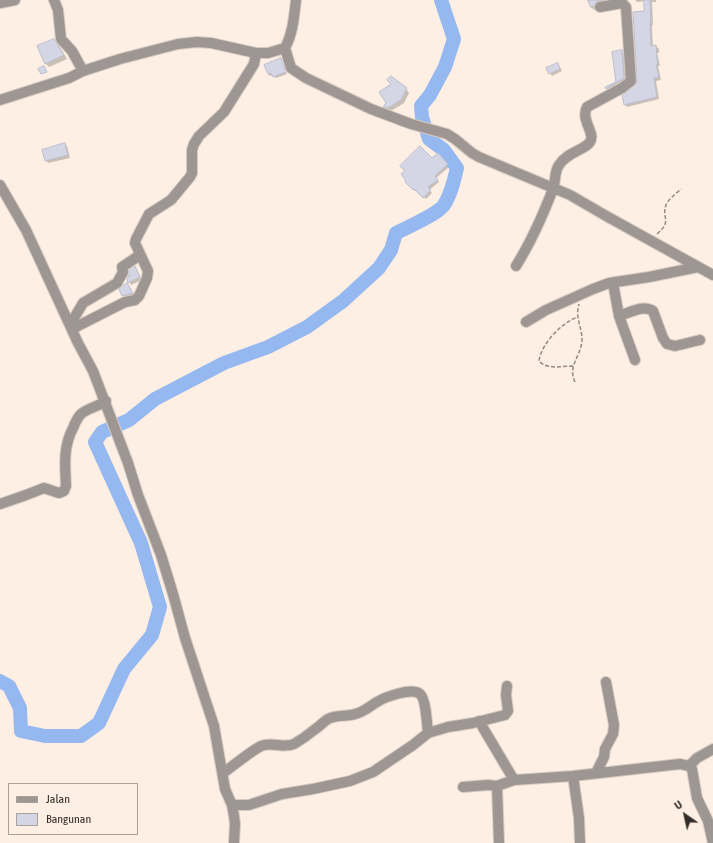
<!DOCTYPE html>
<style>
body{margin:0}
#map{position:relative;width:713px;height:843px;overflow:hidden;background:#fdefe3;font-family:"Asap Condensed",sans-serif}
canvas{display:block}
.legend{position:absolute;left:8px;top:783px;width:130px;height:52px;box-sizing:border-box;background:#fdefe3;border:1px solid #aca198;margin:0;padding:5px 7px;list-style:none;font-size:12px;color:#322d28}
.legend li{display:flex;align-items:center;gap:8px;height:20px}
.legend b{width:20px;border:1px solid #aca198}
.north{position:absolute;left:665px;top:795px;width:40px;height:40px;-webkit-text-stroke:3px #fdefe3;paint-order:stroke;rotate:326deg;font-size:11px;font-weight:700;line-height:16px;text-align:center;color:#322d28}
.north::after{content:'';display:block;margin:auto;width:14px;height:18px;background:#322d28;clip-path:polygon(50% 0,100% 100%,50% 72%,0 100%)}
</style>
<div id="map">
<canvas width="713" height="843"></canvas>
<ul class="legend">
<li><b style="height:5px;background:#9e9693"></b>Jalan</li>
<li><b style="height:11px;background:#d4d6e6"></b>Bangunan</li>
</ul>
<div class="north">U</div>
</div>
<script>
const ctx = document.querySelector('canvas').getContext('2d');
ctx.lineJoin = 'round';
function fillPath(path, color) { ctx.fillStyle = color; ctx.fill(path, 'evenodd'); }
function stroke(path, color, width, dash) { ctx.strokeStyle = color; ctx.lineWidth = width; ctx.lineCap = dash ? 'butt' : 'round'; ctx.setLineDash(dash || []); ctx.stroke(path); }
fillPath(new Path2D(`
 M589,0H610V2L594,10L591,7Z
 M635,0H656V2H652L653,25H652V30L653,47L656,46L659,49V53H657L660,66H658L661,80L656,81L659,99L627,107L625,104L638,81L645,11V1L637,2Z
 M54,40L58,44L67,59L49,67L45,63Z
 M622,51L624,53L626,80L609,91L606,87L617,83L614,52Z
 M281,59L287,74L276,78L273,75L270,76L268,74Z
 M558,64L562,71L552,76L550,73Z
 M392,84L406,89L409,93L404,103L391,111L384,107L387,103Z
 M65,144L67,146L70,158L48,163L46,160Z
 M438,155L449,167L436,178L439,182L429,190L432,193L426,199L417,190L415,191L406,182Z
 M135,267L142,280L131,285L128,279L130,271Z
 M127,284L134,295L126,298L123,296Z`), '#0003');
stroke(new Path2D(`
 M0,681L9,686L20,708L21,731L45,736H81L99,723L124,669L152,635L160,607L141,543L95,442L102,432L129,420L155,399L224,363L268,347L307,327L343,301L379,268L391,250L396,233C406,228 438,214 444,205C451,194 454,181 457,168L444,150L429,139L422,117L421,106L430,95L445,67L454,39L441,0`), '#95b8f1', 14);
const building = new Path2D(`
 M588,0H602L596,2L594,6L591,7Z
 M644,0H650L651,23H650L651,46L656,45L657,51H656L658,64H656L659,77L654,78L657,97L624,105L622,95L637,83L633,12L644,11Z
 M54,39L64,55L45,64L37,46Z
 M622,50L624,78L606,89L605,87L616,82L612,52Z
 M281,58L286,72L273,77L271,73L268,74L264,65Z
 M558,63L560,69L549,74L546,68Z
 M44,66L47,72L41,74L38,69Z
 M391,76L407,88L401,100L388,108L383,107L386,103L379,92L391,84L387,80Z
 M65,143L68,155L45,161L42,150Z
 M420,146L432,158L438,153L448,164L435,176L438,180L428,187L431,190L423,198L414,189L413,190L405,182L406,181L401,174L405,171L400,166Z
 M135,266L140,277L128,283L127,279L129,275V270Z
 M127,283L133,293L122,296L119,289Z`);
fillPath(building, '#d4d6e6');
stroke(building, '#bbbdcc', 1);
const minor = new Path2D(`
 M54,0L58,10L61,39L72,51L83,71
 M0,3L15,0
 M285,48L291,68L306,78L371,109L411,124L447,134L455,139L472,153L479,157L570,195L608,217L713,275
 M0,100L69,78L83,71L120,59L178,44L197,42L211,43L256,53H268L285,48C293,33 294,17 296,0
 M0,185L26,230L78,343L93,371L128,463L138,495L161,555L173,594L185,638L214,726L225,789L232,805L234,816L235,824L234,843
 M516,266C531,242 543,215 553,189C556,181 554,172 559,165C567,152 585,150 590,142C596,133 580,120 587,107L622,88L631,81L626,7L622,3L600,7
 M613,283L619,316L635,360
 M619,316C629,313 644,304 653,311L663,338L667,344L675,346L700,340
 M526,322L546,310L593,289L609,283L649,277L698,267
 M70,325L83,303L117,283L123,272L122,267L140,255
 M72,329L125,302L135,300L139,296L147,278L148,271L135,243L136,239L149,214L171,200L190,177L192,173V150L194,144L199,136L224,112L254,64L256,53
 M0,504L26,495L44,488L59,493L64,491L66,486C65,465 63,447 73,428C75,423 77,418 81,414C86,409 99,406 106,401
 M479,721L514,780
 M689,766L697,758L713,749
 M223,773C236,764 248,753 261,746C272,741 283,749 294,744C301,740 308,735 314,730C319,727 323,722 328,719C337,714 347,717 355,714C364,712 370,706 377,702C385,697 412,687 420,694C426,699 427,725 428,733
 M596,773L604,757L605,749L613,734L614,725L606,682
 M573,776L579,818L580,843
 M497,786L514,780L573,776L680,764L689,766L692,769L697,798L708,821L713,843
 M463,787L488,785L497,786L499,843
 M232,805H249L282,794L313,789L350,781L373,772L413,745L428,733L448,727L473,723L505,715L508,711L506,695L507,686`);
stroke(minor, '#d8ccc1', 12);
stroke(new Path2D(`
 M657,234C673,220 661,219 666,205C668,199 677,193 681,189
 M573,366C562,366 547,370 539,361C541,344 562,322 578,317
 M575,382C567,366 582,355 582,339C582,332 579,325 578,317C577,313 578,308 579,304`), '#938a82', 1.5, [4, 2]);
stroke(minor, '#9e9693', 10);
</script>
